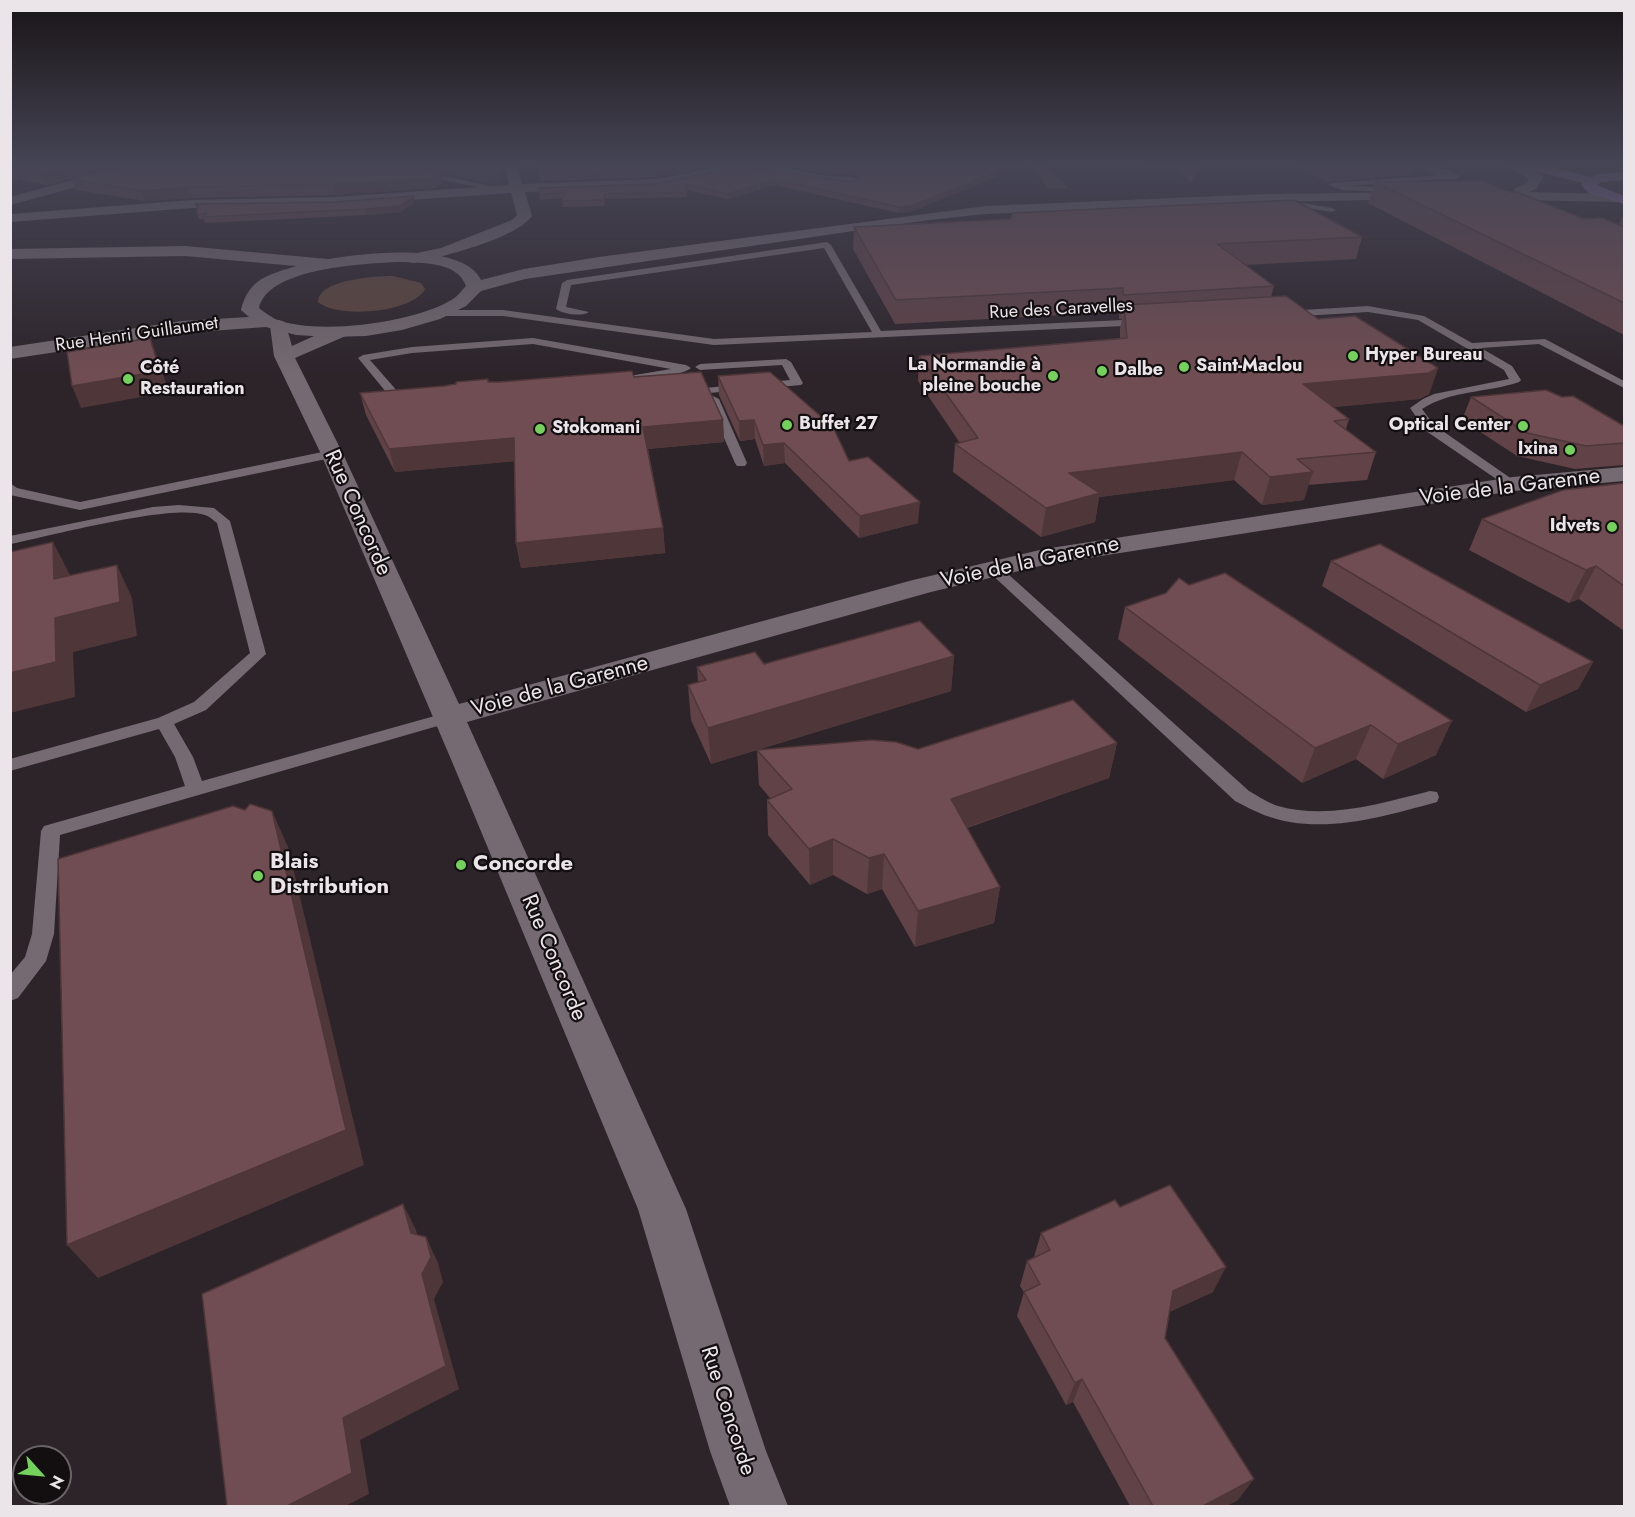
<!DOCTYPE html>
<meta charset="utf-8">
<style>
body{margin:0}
#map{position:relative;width:1635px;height:1517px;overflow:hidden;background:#2d242a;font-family:Jost,sans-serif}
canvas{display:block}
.frame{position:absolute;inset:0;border:12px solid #ebe5e9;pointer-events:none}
.north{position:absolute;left:12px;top:1445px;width:60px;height:60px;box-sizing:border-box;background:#130f11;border:2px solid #696567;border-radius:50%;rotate:117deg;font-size:16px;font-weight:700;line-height:24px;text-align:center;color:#ebe5e9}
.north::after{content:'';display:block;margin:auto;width:21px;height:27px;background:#74d25c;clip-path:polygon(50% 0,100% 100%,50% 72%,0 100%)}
</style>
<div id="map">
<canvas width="1635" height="1517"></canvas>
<div class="frame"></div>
<div class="north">N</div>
</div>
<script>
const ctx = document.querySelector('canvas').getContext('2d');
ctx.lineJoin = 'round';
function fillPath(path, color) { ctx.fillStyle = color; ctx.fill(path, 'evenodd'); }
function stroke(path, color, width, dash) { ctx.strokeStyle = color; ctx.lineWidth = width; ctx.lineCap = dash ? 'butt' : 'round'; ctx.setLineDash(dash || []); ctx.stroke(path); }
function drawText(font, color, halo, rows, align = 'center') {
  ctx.font = font + ' Jost,sans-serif'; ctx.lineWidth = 4.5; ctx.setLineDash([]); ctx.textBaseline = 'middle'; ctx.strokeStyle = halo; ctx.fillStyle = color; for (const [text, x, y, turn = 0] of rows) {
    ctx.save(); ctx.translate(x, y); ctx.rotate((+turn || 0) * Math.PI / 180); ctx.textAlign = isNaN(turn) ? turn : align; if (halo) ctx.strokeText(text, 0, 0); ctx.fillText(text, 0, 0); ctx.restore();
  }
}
fillPath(new Path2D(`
 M1029,164H1043L1068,188L1049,189Z
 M393,276L421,283L425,289C413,313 337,319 318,302C319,279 376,276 393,276Z`), '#5e453b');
fillPath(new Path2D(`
 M455,164H497L501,181L489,184L443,173Z`), '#323953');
fillPath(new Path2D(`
 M412,164H419L432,173L508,190L504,192L427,177Z
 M1453,174L1456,178L1349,186L1400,188V192H1397L1343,190L1328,185L1332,183Z
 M1278,199L1332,208L1336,210L1332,212L1275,203V199Z
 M827,242L831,245L881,331L1145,319L1150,322L1145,325L714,345L503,316H438L433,313L438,310H503L714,339L872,332L824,248L571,285L566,307L589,312C582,317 563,314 556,309L562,283L567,280Z
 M1368,306L1424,316L1472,343L1545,339L1624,381V388L1539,344L1481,348L1512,366L1521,380L1519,382C1487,393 1451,390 1422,409L1434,425L1519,484L1518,487H1508L1426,431L1410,408L1423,399L1434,394L1509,379L1504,370L1418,320L1368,312L1286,317L1281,314L1286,311Z
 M533,338L686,365L691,368C665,389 442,396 395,399L391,398L358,358L363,355L412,347ZM533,344L671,369L617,378L398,392L370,360L412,353Z
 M786,359L791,362L803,383L801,385L709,393L703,390L705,388L790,380L782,365L700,370L695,367L700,364Z
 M713,396L719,399L747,463L745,466H737L735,463L707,399Z
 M332,450L336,451L338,454L336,457L80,510L10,495V483L17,488L80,502Z
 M179,505L214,508L230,521L266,654L206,710L174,724L193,757L202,781L449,712L455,713L458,717L455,721L60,835L54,934L46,961L18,998L10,1001V975L25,957L32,934L41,831L44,826L185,786L175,757L159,729L10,771V759L158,718L194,702L250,653L217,523C213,520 209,516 205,515C173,503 50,536 10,544V536L153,507Z
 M993,564L998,565L1249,791C1258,796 1268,803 1278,806C1328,820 1382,803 1430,791L1437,792L1439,797L1437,802C1382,817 1320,836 1264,815C1254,811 1245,806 1235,801L988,571L986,568L988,565Z`), '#756a71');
fillPath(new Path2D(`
 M132,164H152L151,167L10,205V197Z
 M504,164H516L522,184L656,179L705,170L715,164H727L722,173L713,176L656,187L525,192L532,216C515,239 442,257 413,263L407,261L405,258L407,255L441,248L512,220L517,215L511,193L335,205L192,208L10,222V214L192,200L335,197L509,185Z
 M736,164H770L821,175L853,177L860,181C856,184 857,185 852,185C838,186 741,170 736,164Z
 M1417,164H1434L1460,176L1458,179H1448L1418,167Z
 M185,246L328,259L336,264L328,269L185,256L10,259V249Z
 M279,320L285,322L292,346L334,327H348L350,331L348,335L295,358L343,454L459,704L913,580L1044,549L1513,477L1624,467V481L1513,491L1044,565L931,592L467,722L686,1209L766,1451L788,1506H730L710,1451L638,1209L453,764L321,454L274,356L270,326L273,322Z`), '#756a71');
fillPath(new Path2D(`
 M1504,164H1522L1541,175L1543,178L1536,189L1528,192L1616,194L1623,198L1616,202L1477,199L1475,196L1477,193L1514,192L1515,188L1526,183L1529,179Z
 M1415,192L1420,193L1422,196L1420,199L1267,202L986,214L929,220L525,279L481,291L466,306L440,319L402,330L366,336L329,337L296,335L266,327L182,333L10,359V347L182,321L249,317L241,310C244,297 249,288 260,280C297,257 459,232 481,280L524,269L599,257L986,206L1267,194ZM395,262C418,263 457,260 466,286C462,290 458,296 453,299C415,323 316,336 275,319C270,316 264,312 259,308C268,268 361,264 395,262Z`), '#756a71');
fillPath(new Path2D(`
 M1517,164H1538L1591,177L1598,174L1624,172V180L1601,182L1597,185L1624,196V204L1589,193L1581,185L1583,183L1518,167Z`), '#9572b3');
fillPath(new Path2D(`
 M10,164H124L47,185L23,181V180H20L10,179Z
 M422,164H467L451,175L440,172L442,182L434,188L335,195L192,198L145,201L76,190L71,179L423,169L432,171Z
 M780,164H1022L1021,169H998L999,176L910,212L899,213L774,185L728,199L687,190V197L605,199L604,206L563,207L562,198L540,200L539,194L656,184L722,170H771L843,181H856L859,179L853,175L821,173Z
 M1142,164H1202L1192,182L1171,168L1148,169Z
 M1292,164H1413L1410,175L1328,182Z
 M704,168L656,177L540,181L539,176Z
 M1375,182L1619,224L1622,217L1624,216V335L1368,203Z
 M415,202L401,212L366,215L205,223L204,219H199L197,214L198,210L195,204Z
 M854,227L1362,237L1356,259L1245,265L1274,286L1271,297L1318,319L1438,368L1429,394L1419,399L1333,407L1349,419L1346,429L1376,452L1367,480L1308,485L1304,500L1262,505L1234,480L1099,497L1095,522L1041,537L953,472L955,444L960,443L918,381L919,356L1120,338V329L1122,319H1119V312L895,324L853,249Z
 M718,376L849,461L918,523L859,538L785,463L764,466L755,439L740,441L719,395Z
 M634,377L723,420L724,442L648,449L663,528L665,553L521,568L516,543L514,461L395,472L366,415L360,393L488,382Z
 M1471,397L1624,426V465L1575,469L1517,456L1462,420Z
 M1624,483V631L1579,599L1569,603L1469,550L1482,519Z
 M1331,561L1593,662L1578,689L1526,712L1322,586Z
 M1125,607L1436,755L1383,779L1356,759L1302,783L1118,639Z
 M954,656L951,691L711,764L691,720L688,685L698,682L697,667Z
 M1117,743L1109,778L967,828L1000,887L994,923L915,947L882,889L867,894L833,875L810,885L768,835L767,800L770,798L759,785L757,750L918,749Z
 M1120,1207L1213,1292L1169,1312L1165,1338L1238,1500L1226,1506H1130L1073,1402L1066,1405L1017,1316L1024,1292L1020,1286L1027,1261L1034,1257L1041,1233Z`), '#604247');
fillPath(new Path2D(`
 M83,164H124L47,185L42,175Z
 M451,164H467L451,175L449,165Z
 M697,164H711L704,168L656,177L655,171Z
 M1195,164H1202L1192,182Z
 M1333,164H1413L1410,175L1328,182Z
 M22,169L19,171L23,180H20L16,170Z
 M999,171V176L910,212L899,213V207Z
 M440,172L442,182L434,188L335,195L332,184Z
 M774,179V185L728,199L727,194Z
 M188,187L192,198L145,201L141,191Z
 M414,196L415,202L401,212L366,215L365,209Z
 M150,338L158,359L169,392L81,408L72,386Z
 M1438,368L1429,394L1419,399L1295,411L1303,384Z
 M723,420L724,442L646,449L643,427Z
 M754,420L755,439L740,441L739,421Z
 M514,438L518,461L395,472L389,449Z
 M784,443L785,463L764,466L763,445Z
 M1242,452L1234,480L1099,497L1095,522L1041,537L1046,508L1069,473Z
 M1313,472L1304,500L1262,505L1270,477Z
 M920,502L918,523L859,538L860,516Z
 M663,528L665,553L521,568L516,543Z
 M53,542L70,575L71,613L54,579Z
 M117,565L132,598L137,636L73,652L75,697L10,713V673L55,618Z
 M1596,566L1579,599L1569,603L1586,570Z
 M954,656L951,691L711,764L708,728Z
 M1593,662L1578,689L1526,712L1540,685Z
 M1452,721L1436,755L1383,779L1398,744Z
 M1371,725L1356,759L1302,783L1315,748Z
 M1117,743L1109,778L947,834L951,799Z
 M272,811L288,847L364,1165L98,1278L67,1245Z
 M833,839V875L810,885L809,849Z
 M884,854L882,889L867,894L869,858Z
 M1000,887L994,923L915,947L918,911Z
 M403,1204L416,1230L424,1258L411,1233Z
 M426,1237L438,1263L443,1282L434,1299L459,1389L360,1440L369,1494L345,1506H287L343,1418L422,1274Z
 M1226,1267L1213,1292L1161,1316L1173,1291Z
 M1082,1379L1073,1402L1066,1405L1075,1383Z
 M1254,1479L1238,1500L1226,1506H1203Z`), '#4e3639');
const building = new Path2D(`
 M10,164H83L42,175L19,171L22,169L16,170L10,169Z
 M131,164H417L423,169L440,172L432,178L332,184L188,187L141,191L71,179Z
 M539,164H697L655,171L539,176Z
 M726,164H742L771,170L843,181H856L862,175L853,169L821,167L805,164H994L999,171L911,206L899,207L774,179L727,194L687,184V192L605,194L604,200L562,201L564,193L539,194V188L656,184L722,170Z
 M1482,181L1509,192H1517L1584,219L1602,218L1624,227V303L1375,182Z
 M414,196L399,206L365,209L203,217L207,213L197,214L198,205L195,204L334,202Z
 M1294,200L1362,237L1217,244L1274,286L1123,295V288L896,300L854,227L1011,219L1012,213Z
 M1286,296L1318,319L1355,316L1438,368L1429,373L1303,384L1349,419L1334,421L1376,452L1297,459L1313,472L1270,477L1242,452L1069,473L1100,493L1046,508L955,444L978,438L919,356L1127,338L1124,305Z
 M150,338L160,371L72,386L67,352Z
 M632,371L634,377L701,372L723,420L643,427L663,528L516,543L514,438L389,449L360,393L444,386L456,384V382L488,379V382H499Z
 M770,372L833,427L849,461L868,457L920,502L860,516L784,443L763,445L754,420L739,421L718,376Z
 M1546,390L1562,397L1573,396L1624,426V443L1586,446L1527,433L1471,397Z
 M1624,483V586L1596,566L1586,570L1482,519L1563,490Z
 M53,542L54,579L117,565L120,602L55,618L56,662L10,673V552Z
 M1380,544L1593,662L1540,685L1331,561Z
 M1225,573L1452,721L1398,744L1371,725L1315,748L1125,607L1166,593L1179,578L1189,585Z
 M920,621L954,656L708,728L688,685L706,680L697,667L755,652L764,664Z
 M1073,700L1117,743L951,799L1000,887L918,911L884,854L869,858L833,839L809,849L767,800L792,789L757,750L871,740L896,742L918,749Z
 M250,804L272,811L346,1130L67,1245L58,859L233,806L245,810Z
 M1170,1185L1226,1267L1173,1291L1165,1338L1254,1479L1203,1506H1153L1082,1379L1075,1383L1024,1292L1040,1284L1027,1261L1050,1250L1041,1233L1115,1200L1120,1207Z
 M403,1204L411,1233L426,1237L431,1257L422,1274L446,1366L343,1418L352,1473L287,1506H227L202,1294Z`);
fillPath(building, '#704d52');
stroke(building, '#4e3639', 1.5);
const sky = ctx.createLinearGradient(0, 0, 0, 376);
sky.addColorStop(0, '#191417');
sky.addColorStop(0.44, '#464555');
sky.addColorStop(1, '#46455500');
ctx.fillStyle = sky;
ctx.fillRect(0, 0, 1635, 376);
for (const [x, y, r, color] of [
 [1353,356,6,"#74d25c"],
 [1184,367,6,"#74d25c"],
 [1102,371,6,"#74d25c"],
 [1053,376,6,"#74d25c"],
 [128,379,6,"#74d25c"],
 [787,425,6,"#74d25c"],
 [1523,426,6,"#74d25c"],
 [540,429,6,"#74d25c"],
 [1570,450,6,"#74d25c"],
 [1612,527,6,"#74d25c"],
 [461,865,6,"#74d25c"],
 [258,876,6,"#74d25c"]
]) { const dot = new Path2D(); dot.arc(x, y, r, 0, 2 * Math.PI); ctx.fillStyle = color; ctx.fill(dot); stroke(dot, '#130f11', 2); }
drawText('18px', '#ebe5e9', '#130f11', [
 ["Rue des Caravelles",1061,310,-3],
 ["Rue Henri Guillaumet",137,335,-8]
]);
drawText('bold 18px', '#ebe5e9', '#130f11', [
 ["Hyper Bureau",1365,356],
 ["La Normandie à",1041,366,"right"],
 ["pleine bouche",1041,387,"right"],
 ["Saint-Maclou",1196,367],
 ["Côté",140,369],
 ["Restauration",140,390],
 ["Dalbe",1114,371],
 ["Buffet 27",799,425],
 ["Optical Center",1511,426,"right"],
 ["Stokomani",552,429],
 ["Ixina",1558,450,"right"],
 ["Idvets",1600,527,"right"]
], 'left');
drawText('22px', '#ebe5e9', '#130f11', [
 ["Voie de la Garenne",1510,488,-7],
 ["Rue Concorde",357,513,66],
 ["Voie de la Garenne",1030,563,-12],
 ["Voie de la Garenne",560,687,-15],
 ["Rue Concorde",553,958,67],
 ["Rue Concorde",727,1411,72]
]);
drawText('bold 22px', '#ebe5e9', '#130f11', [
 ["Blais",270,863],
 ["Distribution",270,888],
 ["Concorde",473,865]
], 'left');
</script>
